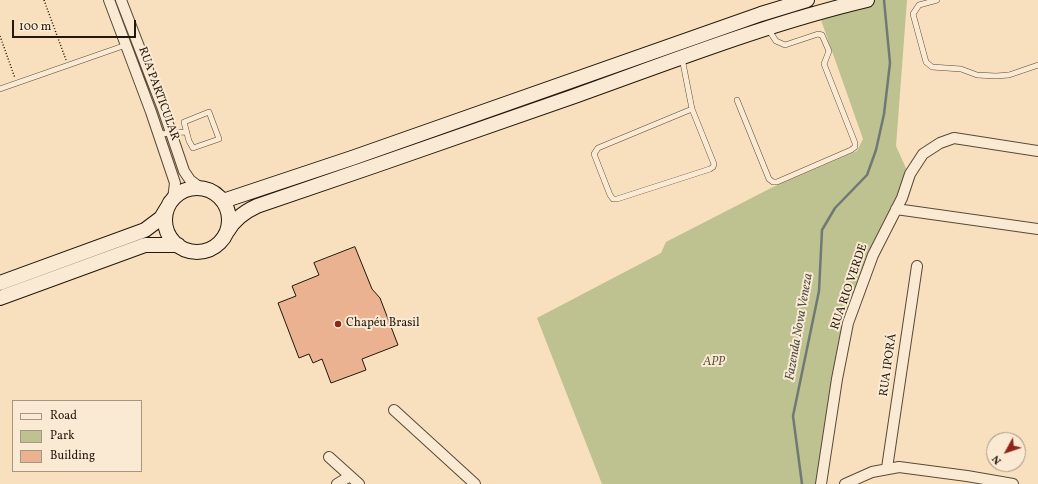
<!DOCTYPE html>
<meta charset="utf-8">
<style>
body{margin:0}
#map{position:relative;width:1038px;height:484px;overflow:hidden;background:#f8dfbd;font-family:Vollkorn,serif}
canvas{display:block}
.legend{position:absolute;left:12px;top:400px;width:130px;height:72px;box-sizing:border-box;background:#faead4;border:1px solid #a49683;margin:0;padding:5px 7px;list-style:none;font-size:12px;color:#23180a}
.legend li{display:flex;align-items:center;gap:8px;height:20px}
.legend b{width:20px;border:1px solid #a49683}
.north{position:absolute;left:986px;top:432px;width:40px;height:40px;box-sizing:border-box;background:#faead4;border:1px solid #a49683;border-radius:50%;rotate:230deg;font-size:11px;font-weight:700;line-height:16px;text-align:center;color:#23180a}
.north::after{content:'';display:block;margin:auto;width:14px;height:18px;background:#8f2418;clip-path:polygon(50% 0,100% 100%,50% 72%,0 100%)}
.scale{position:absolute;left:12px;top:20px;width:124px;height:18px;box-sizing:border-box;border:2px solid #23180a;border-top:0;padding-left:5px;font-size:12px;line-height:14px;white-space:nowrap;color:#23180a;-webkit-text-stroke:3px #faead4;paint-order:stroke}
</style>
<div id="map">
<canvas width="1038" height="484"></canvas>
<ul class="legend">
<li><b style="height:5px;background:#faead4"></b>Road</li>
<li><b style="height:11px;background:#bec190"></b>Park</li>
<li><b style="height:11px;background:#eab290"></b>Building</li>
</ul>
<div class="north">N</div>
<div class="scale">100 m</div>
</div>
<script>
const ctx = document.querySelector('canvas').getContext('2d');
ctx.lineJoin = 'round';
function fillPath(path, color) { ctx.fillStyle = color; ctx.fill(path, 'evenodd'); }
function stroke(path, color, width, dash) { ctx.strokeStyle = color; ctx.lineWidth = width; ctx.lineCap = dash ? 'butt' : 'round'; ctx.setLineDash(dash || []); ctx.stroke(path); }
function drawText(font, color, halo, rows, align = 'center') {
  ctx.font = font + ' Vollkorn,serif'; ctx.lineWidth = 4; ctx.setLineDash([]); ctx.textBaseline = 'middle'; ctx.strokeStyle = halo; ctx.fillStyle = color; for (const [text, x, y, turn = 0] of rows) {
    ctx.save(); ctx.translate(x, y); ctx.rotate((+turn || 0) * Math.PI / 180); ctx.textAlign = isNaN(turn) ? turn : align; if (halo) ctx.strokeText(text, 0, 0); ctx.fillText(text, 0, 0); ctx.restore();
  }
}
fillPath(new Path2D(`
 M872,0H907L896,146L909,175L846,321L820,484H602L537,318L661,253L666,242L773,187L857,151L863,139L820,17Z`), '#bec190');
stroke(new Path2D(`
 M802,484L793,416L819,291L822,230L835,208L867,175L876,150L884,114L890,63L884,0`), '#707975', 2.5);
const building = new Path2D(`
 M355,247L372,289L380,298L398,345L362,359L366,370L331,383L322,359L313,363L309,354L299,358L278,303L296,296L292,286L319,275L314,263Z`);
fillPath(building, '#eab290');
stroke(building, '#23180a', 1);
const lane = new Path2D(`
 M937,0L919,5L913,14L926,62L932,67L961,69L977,75L996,76L1009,75L1038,65
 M682,58L692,109L598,148L594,154L610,195L613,199H617L710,169L713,167L714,164L692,109
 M0,89L126,45
 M737,100L769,179L773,182H777L851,150L855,147V143L824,64L829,51L822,35L818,34L785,45L776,41L768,29
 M209,112L219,139L193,148L189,141L184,122Z
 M159,134L186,132`);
const street = new Path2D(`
 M109,0L151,112L175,183L173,199
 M121,0L163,109L184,171L190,180L202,189
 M896,209L1038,229
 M394,410L475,484
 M329,457L359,484
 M887,468L917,266
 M337,484L350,476
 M821,484L837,379L848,323L873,255L902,198L910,174L923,154L940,143L954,138L1038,151
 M845,484L872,472L899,467L967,476L1013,484`);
const secondary = new Path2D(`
 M165 220a32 32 0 1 1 64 0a32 32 0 1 1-64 0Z
 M223,201L352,158L761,14L807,0
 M227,232C234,219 244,212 257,206C362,170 468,134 572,97C670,62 766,24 867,0
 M0,283L145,230L161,218L167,208
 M0,298L145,245H178`);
stroke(lane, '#584a37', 6);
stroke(street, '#584a37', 12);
stroke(secondary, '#23180a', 16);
stroke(new Path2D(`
 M44,0L66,60
 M0,36L15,78`), '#23180a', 1.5, [1, 2]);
stroke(lane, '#faead4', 5);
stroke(street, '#faead4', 10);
stroke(secondary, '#faead4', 14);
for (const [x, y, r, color] of [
 [338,324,4,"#8f2418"]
]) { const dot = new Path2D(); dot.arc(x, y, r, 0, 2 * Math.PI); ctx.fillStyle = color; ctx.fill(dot); stroke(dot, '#faead4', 1.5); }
drawText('12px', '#23180a', '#faead4', [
 ["RUA PARTICULAR",158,94,70],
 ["RUA RIO VERDE",850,287,-71],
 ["RUA IPORÁ",889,365,-82]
]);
drawText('12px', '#23180a', '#faead4', [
 ["Chapéu Brasil",346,324]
], 'left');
drawText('italic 12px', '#595339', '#faead4', [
 ["APP",714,363]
]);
drawText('italic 13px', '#505148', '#faead4', [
 ["Fazenda Nova Veneza",800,327,-80]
]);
</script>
